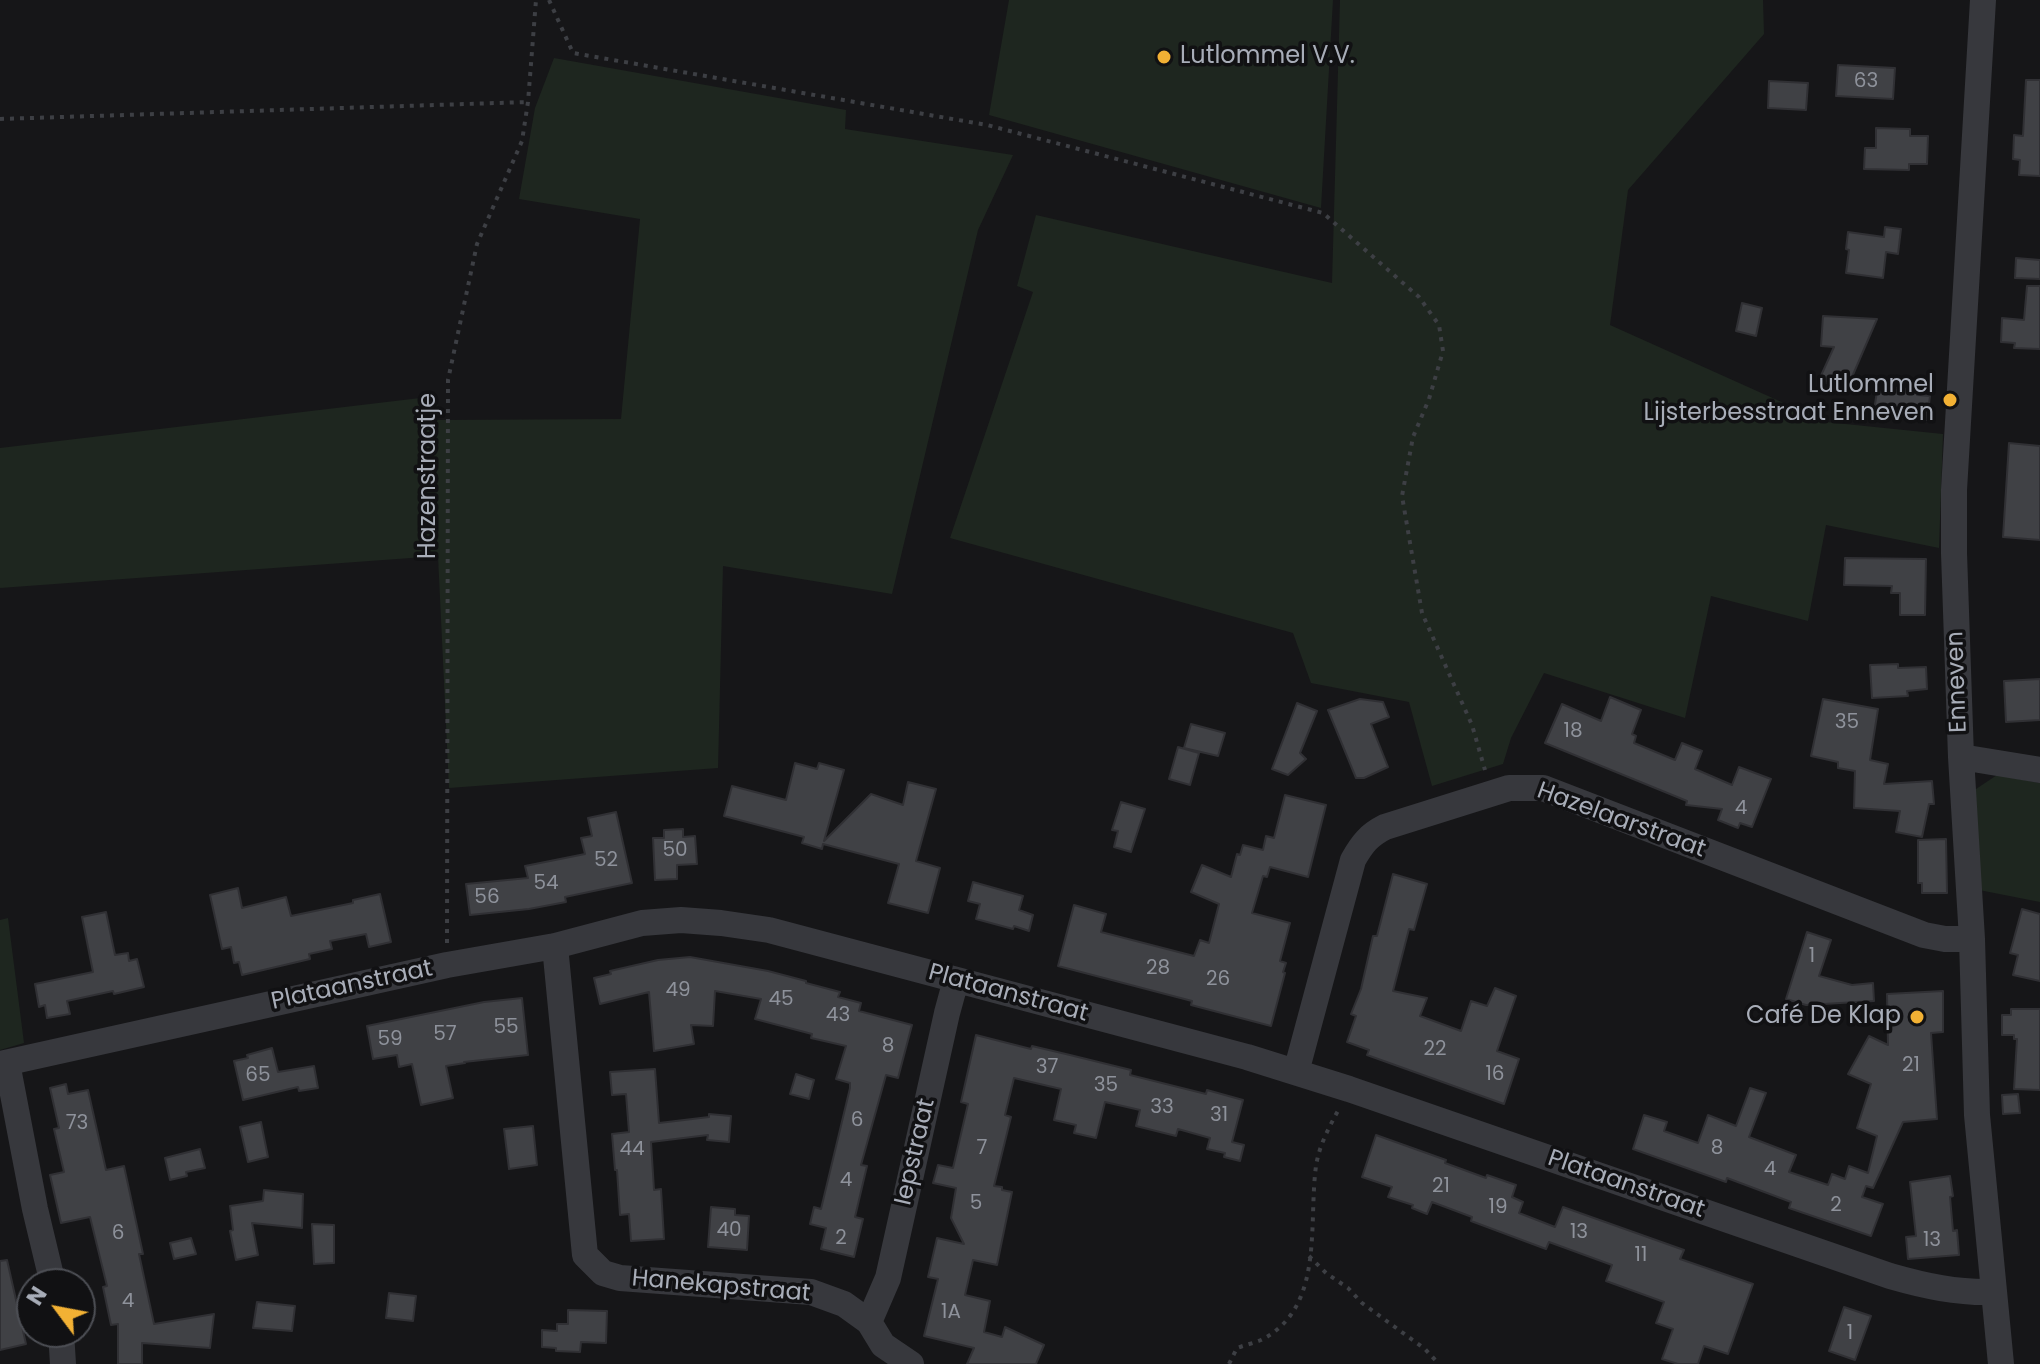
<!DOCTYPE html>
<meta charset="utf-8">
<style>
body{margin:0}
#map{position:relative;width:2040px;height:1364px;overflow:hidden;background:#161618;font-family:Poppins,sans-serif}
canvas{display:block}
.north{position:absolute;left:16px;top:1268px;width:80px;height:80px;box-sizing:border-box;background:#111113;border:2px solid #4d4f55;border-radius:50%;rotate:302deg;font-size:22px;font-weight:700;line-height:32px;text-align:center;color:#a8adb8}
.north::after{content:'';display:block;margin:auto;width:28px;height:36px;background:#f2b134;clip-path:polygon(50% 0,100% 100%,50% 72%,0 100%)}
</style>
<div id="map">
<canvas width="2040" height="1364"></canvas>
<div class="north">N</div>
</div>
<script>
const ctx = document.querySelector('canvas').getContext('2d');
ctx.lineJoin = 'round';
function fillPath(path, color) { ctx.fillStyle = color; ctx.fill(path, 'evenodd'); }
function stroke(path, color, width, dash) { ctx.strokeStyle = color; ctx.lineWidth = width; ctx.lineCap = dash ? 'butt' : 'round'; ctx.setLineDash(dash || []); ctx.stroke(path); }
function drawText(font, color, halo, rows, align = 'center') {
  ctx.font = font + ' Poppins,sans-serif'; ctx.lineWidth = 7; ctx.setLineDash([]); ctx.textBaseline = 'middle'; ctx.strokeStyle = halo; ctx.fillStyle = color; for (const [text, x, y, turn = 0] of rows) {
    ctx.save(); ctx.translate(x, y); ctx.rotate((+turn || 0) * Math.PI / 180); ctx.textAlign = isNaN(turn) ? turn : align; if (halo) ctx.strokeText(text, 0, 0); ctx.fillText(text, 0, 0); ctx.restore();
  }
}
fillPath(new Path2D(`
 M1009,0H1333L1321,208L989,115Z
 M1340,0H1763L1764,34L1628,190L1610,325L1826,422L1943,434L1939,548L1826,525L1808,621L1711,596L1685,718L1544,673L1511,738L1503,764L1432,786L1409,702L1311,683L1293,633L950,538L1033,292L1017,286L1036,215L1332,283Z
 M554,58L846,110L845,129L1013,155L978,230L892,594L723,566L718,768L449,788L438,556L0,588V448L437,396L438,420L621,419L640,219L519,199L535,108Z
 M1997,775L2040,783V902L1979,890L1973,791Z
 M8,918L24,1043L0,1050V920Z`), '#1e261f');
const building = new Path2D(`
 M1838,65L1895,68L1893,99L1836,96Z
 M2026,80H2040V176L2019,175L2020,160L2013,159L2014,135L2023,136Z
 M1769,81L1808,83L1806,110L1768,108Z
 M1876,128L1910,129V136H1928L1927,164H1909V170L1864,169L1865,148H1876Z
 M1885,227L1901,229L1898,254L1886,252L1883,278L1846,273L1849,250L1846,249L1848,232L1884,237Z
 M2016,258L2040,260V279L2015,278Z
 M2027,286H2040V349L2014,348L2015,343L2001,342L2002,318L2024,320Z
 M1742,303L1762,308L1756,336L1736,331Z
 M1823,316L1877,319L1846,391L1819,380L1834,347L1821,346Z
 M1889,387L1917,390V395L1930,396L1927,420L1897,417V414L1874,411L1877,391L1889,393Z
 M2009,443L2040,446V540L2003,537Z
 M1845,558L1926,559L1925,615H1900V593H1891L1892,586L1844,585Z
 M1898,664V668L1926,667L1927,689L1907,691L1908,696L1872,698L1870,665Z
 M2040,679V720L2006,722L2004,681Z
 M1610,697L1641,710L1632,734L1636,736L1634,743L1675,760L1682,743L1702,751L1695,769L1732,785L1739,767L1771,779L1752,827L1740,823L1738,828L1718,820L1722,809L1686,805L1687,801L1545,743L1562,704L1601,721Z
 M1360,699L1383,702L1389,717L1371,724L1388,767L1364,778H1356L1328,710Z
 M1823,699L1878,709L1870,760L1888,764L1884,784L1932,781L1934,804H1929L1922,837L1896,832L1900,811L1854,808L1855,771L1838,768V762L1811,756Z
 M1297,703L1317,711L1300,753L1306,759L1288,775L1272,769Z
 M1191,724L1225,733L1218,756L1184,748Z
 M1178,747L1199,753L1190,785L1169,779Z
 M795,763L817,769L819,763L844,770L824,841L871,794L903,805L908,782L936,789L916,861L940,868L928,913L888,903L899,864L823,844L822,849L802,843L804,837L724,816L732,786L786,800Z
 M1285,795L1326,805L1308,877L1270,867L1267,877L1263,876L1252,913L1290,923L1280,961L1286,963L1283,972L1285,973L1271,1026L1191,1005L1192,1001L1058,966L1074,905L1106,914L1101,932L1194,956L1200,940L1209,943L1219,904L1191,892L1202,865L1231,877L1237,854L1240,855L1243,845L1263,850L1266,836L1274,838Z
 M1121,802L1145,809L1131,852L1114,847L1118,831L1112,830Z
 M616,812L632,883L565,897L566,902L529,909L470,915L466,884L528,878L525,866L585,854L581,838L592,836L588,818Z
 M683,829V837L695,836L697,864L677,865V879L655,880L653,838H664V830Z
 M1946,839L1947,893H1922V883H1918V840Z
 M1393,874L1427,884L1414,930L1409,929L1393,991L1427,998L1420,1016L1461,1031L1471,1001L1487,1006L1495,988L1516,996L1497,1051L1519,1059L1504,1104L1367,1055L1369,1050L1347,1042L1356,1016L1351,1014L1361,989L1373,936H1377Z
 M973,882L1023,896L1019,910L1033,915L1029,931L1014,926L1013,929L976,919L980,904L968,901Z
 M238,888L242,908L286,897L291,916L353,903V900L380,894L391,942L369,947L366,934L330,941L332,949L309,954L310,959L242,975L239,962L234,963L231,947L222,949L210,895Z
 M2022,909L2040,914V981L2013,975L2018,955L2010,953Z
 M106,912L115,955L128,953L129,961L137,959L144,987L114,994L113,991L67,1001L70,1014L47,1018L45,1005L39,1007L35,984L93,972L82,917Z
 M1807,932L1831,940L1819,976L1852,985L1873,983L1874,1001L1806,1005L1786,999Z
 M690,957L768,971L806,981V983L840,992L838,997L861,1003L859,1011L912,1025L898,1078L886,1075L861,1165L867,1166L855,1217L863,1219L854,1257L821,1249L826,1228L810,1224L814,1207L821,1209L850,1088V1083L836,1079L846,1046L811,1038L812,1034L755,1019L761,999L715,991L713,1026L691,1025L694,1044L654,1051L649,992L600,1004L594,978L611,974L610,971L658,960Z
 M1943,991V1032L1931,1033L1937,1119L1903,1122L1873,1188L1866,1186L1862,1197L1883,1204L1871,1236L1789,1208L1791,1202L1727,1178L1726,1182L1633,1149L1644,1115L1667,1122L1664,1131L1698,1143L1708,1115L1736,1126L1750,1088L1766,1093L1749,1137L1796,1155L1789,1172L1828,1185L1832,1174L1845,1179L1849,1166L1868,1173L1877,1136L1857,1128L1871,1084L1848,1074L1869,1036L1888,1045L1887,994Z
 M522,998L528,1055L464,1062L465,1063L446,1066L453,1098L421,1105L412,1064L399,1067L397,1055L373,1059L367,1026L484,1002Z
 M2011,1009H2040V1090L2014,1089L2017,1039H2014V1035H2002V1015H2011Z
 M976,1035L1031,1049L1032,1046L1070,1055L1131,1070L1130,1075L1206,1094L1207,1090L1243,1100L1232,1142L1244,1145L1240,1161L1224,1157L1225,1153L1207,1149L1210,1138L1178,1129L1176,1136L1136,1126L1140,1110L1105,1102L1096,1138L1074,1133L1076,1125L1054,1120L1061,1089L1014,1078L1005,1115L1011,1117L994,1186L1002,1187V1190L1012,1192L997,1265L973,1260L965,1295L990,1301L984,1332L1002,1337L1005,1327L1044,1345L1036,1364H967L974,1348L924,1336L938,1279L928,1277L937,1238L964,1244L951,1218L956,1188L933,1183L938,1165L953,1168L968,1104L961,1102Z
 M272,1048L278,1072L314,1066L318,1088L299,1091L298,1087L243,1100L234,1061L248,1058L247,1055Z
 M655,1069L659,1123L709,1117V1114L731,1116L729,1142L707,1140L708,1135L651,1142L654,1190L661,1189L664,1239L631,1241L629,1214L620,1215L617,1170H615L612,1134L629,1132L626,1094L612,1095L610,1072Z
 M796,1074L814,1080L809,1099L790,1094Z
 M66,1084L68,1094L88,1090L106,1170L124,1166L143,1254H139L154,1324L214,1314L210,1348L142,1343V1364H118V1324L111,1325L103,1287L107,1286L90,1217L61,1223L50,1175L64,1172L54,1129L59,1128L50,1088Z
 M2018,1094L2020,1113L2003,1114L2002,1095Z
 M261,1122L268,1157L248,1162L240,1127Z
 M533,1126L537,1165L509,1169L504,1129Z
 M1376,1135L1446,1160L1445,1163L1486,1178L1487,1175L1516,1185L1512,1197L1523,1202L1519,1213L1555,1227L1563,1207L1684,1250L1680,1259L1753,1284L1728,1354L1704,1346L1698,1364H1678L1662,1359L1673,1329L1656,1323L1664,1302L1606,1281L1612,1265L1549,1242L1546,1249L1471,1221L1472,1217L1432,1202L1427,1214L1412,1208L1413,1205L1388,1197L1392,1187L1362,1177Z
 M200,1149L205,1168L186,1172L187,1176L170,1180L165,1158Z
 M1950,1176L1953,1196L1950,1197L1953,1231L1957,1230L1959,1255L1908,1259L1906,1237L1916,1236L1910,1182Z
 M264,1190L303,1194L302,1228L252,1223L258,1255L236,1260L230,1231L233,1230L230,1206L263,1201Z
 M711,1207L735,1209V1215L749,1216L747,1250L708,1247Z
 M312,1224L334,1225V1263L314,1264Z
 M191,1238L196,1254L174,1259L170,1243Z
 M7,1260L26,1344L0,1350V1261Z
 M389,1293L416,1296L413,1321L386,1318Z
 M257,1302L295,1306L292,1331L253,1328Z
 M1844,1307L1871,1316L1855,1360L1829,1351Z
 M568,1310L607,1311L606,1343L581,1342L580,1352L556,1351V1348L542,1347V1330L557,1331V1324H568Z`);
fillPath(building, '#404145');
stroke(building, '#303034', 2);
stroke(new Path2D(`
 M549,0L573,53L987,125L1323,213L1419,297L1439,325L1443,351L1429,399L1413,437L1402,496L1422,613L1472,725L1485,770
 M0,119L528,102
 M447,943L448,380L477,244L522,141L528,102L536,0
 M1309,1256L1326,1273L1348,1288L1362,1303L1425,1349L1439,1364
 M1229,1364L1237,1348C1245,1345 1254,1343 1261,1340C1325,1308 1308,1225 1316,1166C1319,1146 1329,1127 1339,1109`), '#3d3f44', 4, [4, 6]);
stroke(new Path2D(`
 M1983,0L1954,490V553L1961,757L1972,939L1977,1115L2001,1364
 M1961,757L2040,770
 M555,946L585,1255L603,1273L620,1278L811,1292L844,1304L869,1322L883,1345L911,1364
 M7,1063L35,1209L53,1284
 M0,1064L447,965L555,946L642,923L681,920L721,923L769,930L1247,1057L1349,1089L1890,1276C1925,1286 1957,1293 1993,1292
 M1296,1072L1353,860C1362,844 1369,835 1385,827L1509,788H1543L1924,935L1945,939H1972
 M869,1322L888,1278L947,1013L956,980
 M61,1332L63,1364`), '#37383d', 26);
for (const [x, y, r, color] of [
 [1164,57,8,"#f2b134"],
 [1950,400,8,"#f2b134"],
 [1917,1017,8,"#f2b134"]
]) { const dot = new Path2D(); dot.arc(x, y, r, 0, 2 * Math.PI); ctx.fillStyle = color; ctx.fill(dot); stroke(dot, '#111113', 3); }
drawText('20px', '#8e929b', null, [
 ["63",1866,82],
 ["35",1847,723],
 ["18",1573,732],
 ["4",1741,809],
 ["50",675,851],
 ["52",606,861],
 ["54",546,884],
 ["56",487,898],
 ["1",1812,957],
 ["28",1158,969],
 ["26",1218,980],
 ["49",678,991],
 ["45",781,1000],
 ["43",838,1016],
 ["55",506,1028],
 ["57",445,1035],
 ["59",390,1040],
 ["8",888,1047],
 ["22",1435,1050],
 ["21",1911,1066],
 ["37",1047,1068],
 ["16",1495,1075],
 ["65",258,1076],
 ["35",1106,1086],
 ["33",1162,1108],
 ["31",1219,1116],
 ["6",857,1121],
 ["73",77,1124],
 ["7",982,1149],
 ["8",1717,1149],
 ["44",632,1150],
 ["4",1770,1170],
 ["4",846,1181],
 ["21",1441,1187],
 ["5",976,1204],
 ["2",1836,1206],
 ["19",1498,1208],
 ["40",729,1231],
 ["13",1579,1233],
 ["6",118,1234],
 ["2",841,1239],
 ["13",1932,1241],
 ["11",1641,1256],
 ["4",128,1302],
 ["1A",951,1313],
 ["1",1850,1334]
]);
drawText('24px', '#a8adb8', '#111113', [
 ["Lutlommel V.V.",1180,57,"left"],
 ["Lutlommel",1934,386],
 ["Lijsterbesstraat Enneven",1934,414],
 ["Café De Klap",1901,1017]
], 'right');
drawText('24px', '#a8adb8', '#111113', [
 ["Hazenstraatje",429,476,-90],
 ["Enneven",1958,682,-92],
 ["Hazelaarstraat",1621,821,20],
 ["Plataanstraat",352,986,-12],
 ["Plataanstraat",1008,994,15],
 ["Iepstraat",916,1152,-77],
 ["Plataanstraat",1626,1185,19],
 ["Hanekapstraat",721,1287,5]
]);
</script>
